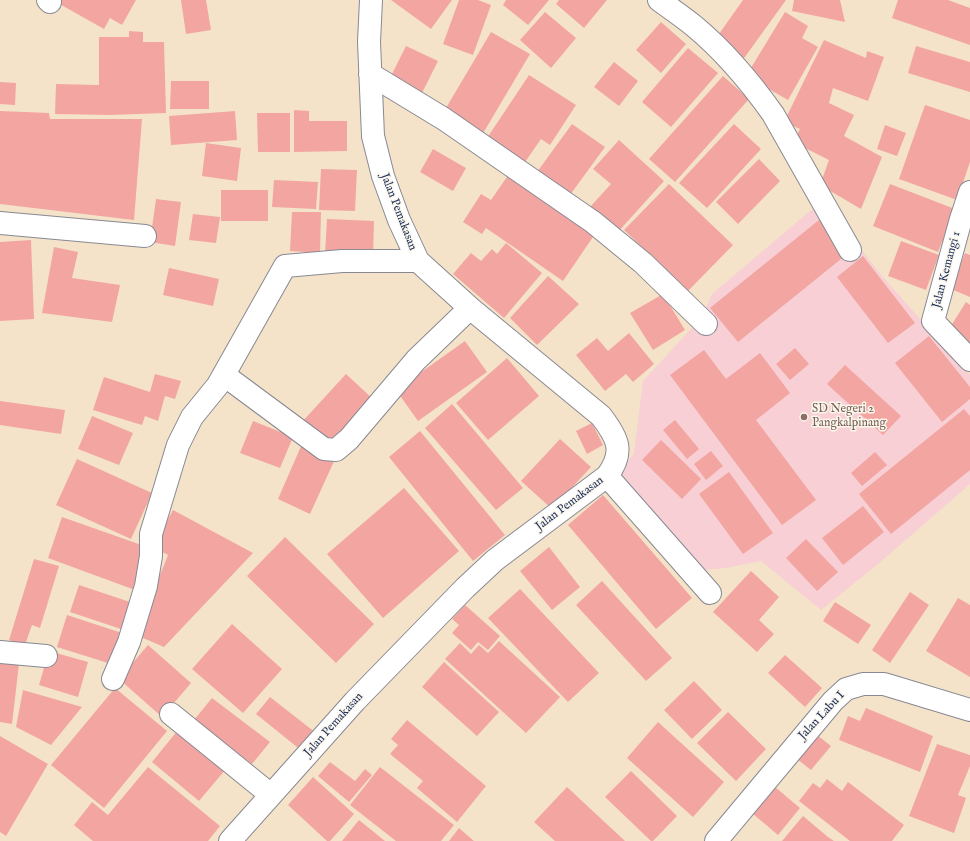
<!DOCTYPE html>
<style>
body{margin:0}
canvas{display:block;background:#f4e3c8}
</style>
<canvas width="970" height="841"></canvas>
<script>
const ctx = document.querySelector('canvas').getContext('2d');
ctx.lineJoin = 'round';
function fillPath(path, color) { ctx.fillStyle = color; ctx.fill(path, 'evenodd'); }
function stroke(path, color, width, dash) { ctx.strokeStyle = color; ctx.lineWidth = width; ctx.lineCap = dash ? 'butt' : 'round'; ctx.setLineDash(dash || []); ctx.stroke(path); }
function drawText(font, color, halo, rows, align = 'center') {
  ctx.font = font + ' "IM FELL English",serif'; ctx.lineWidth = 3; ctx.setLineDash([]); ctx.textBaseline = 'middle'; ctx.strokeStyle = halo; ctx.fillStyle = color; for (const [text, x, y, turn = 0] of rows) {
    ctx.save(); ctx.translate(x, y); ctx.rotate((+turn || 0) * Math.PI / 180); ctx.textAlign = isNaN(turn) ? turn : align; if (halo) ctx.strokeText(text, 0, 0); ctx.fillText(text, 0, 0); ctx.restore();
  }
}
fillPath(new Path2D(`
 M823,200L881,275L970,375V484L877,565L821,610L761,561L726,568L677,572L608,489L634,453L643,381L702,317L712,294Z`), '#f7cfd4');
fillPath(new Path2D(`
 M57,0H136L122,25L110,18L104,29L56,2Z
 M181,0H206L211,30L186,34Z
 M391,0H452L431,29Z
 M459,0H478L491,5L473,55L443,44Z
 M506,0H549L528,25L503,5Z
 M559,0H607L584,28L556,4Z
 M743,0H786L742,61L714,41Z
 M794,0H840L845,22L792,11Z
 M898,0H948L970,8V45L892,18Z
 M545,12L576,38L551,68L520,40Z
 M785,12L808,26L802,38L818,47L788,100L746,76Z
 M661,22L686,44L661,73L636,50Z
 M129,31L143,32V42H164L166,113L110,115L55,114L56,84L99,85V37H129Z
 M491,32L530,54L482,135L443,113Z
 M824,40L866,58L867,51L884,57L868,101L833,88L829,103L854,115L844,136L882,157L861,209L820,185L829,160L793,142L800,129L784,122Z
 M406,46L438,61L420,97L388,82Z
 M916,46L970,62V92L908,73Z
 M688,48L718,73L671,127L642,102Z
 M614,62L638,81L619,106L594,87Z
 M529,75L576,105L550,145L541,139L523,165L485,141Z
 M723,76L749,99L675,182L649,159Z
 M171,81H209V109H170Z
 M0,82L16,83L15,105L0,104Z
 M925,105L970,120V162L957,200L899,179Z
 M294,110L309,111V121H347V151L294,152Z
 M0,111L49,113L50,119H142L134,220L0,204Z
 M235,111L237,140L171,145L169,116Z
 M257,113H290V152H258Z
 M572,124L605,147L570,195L537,172Z
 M734,124L761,149L707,208L679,183Z
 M885,125L906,133L897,156L877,149Z
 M619,140L664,181L618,232L590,207L611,184L593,169Z
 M206,143L241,148L237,181L202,176Z
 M433,149L466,168L453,191L420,172Z
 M759,159L780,181L738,224L716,202Z
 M321,169L357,170L355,211L319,210Z
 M509,174L595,234L563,281L486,228L482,234L463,222L481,194L491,200Z
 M274,180L318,182L316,209L272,207Z
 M669,184L733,245L688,291L624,230Z
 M890,184L955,209L938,252L873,226Z
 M221,190H268V221H221Z
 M156,199L181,202L175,246L150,242Z
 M292,212H321L320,253L290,251Z
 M193,214L220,217L216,243L189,240Z
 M327,219L374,221L373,256L325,254Z
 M819,220L846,255L738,342L710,308Z
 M31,240L34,319L0,321V242Z
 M901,241L939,255L926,290L888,276Z
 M506,243L542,273L504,318L453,274L471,253L481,261L492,249L497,254Z
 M54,247L78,252L72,278L120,285L112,322L42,313Z
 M965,253L970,255V297L951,289Z
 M863,256L915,323L888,343L837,277Z
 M169,268L219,279L213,306L163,295Z
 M548,276L579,304L537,345L510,318Z
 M663,294L685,330L653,350L630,313Z
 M966,302L970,305V343L949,329Z
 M629,333L654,364L633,382L626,374L605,391L576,355L597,338L608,351Z
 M929,336L970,387V399L942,422L895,363Z
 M465,341L487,372L418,421L396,390Z
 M795,348L809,364L790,380L776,364Z
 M704,350L726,379L760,353L790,393L756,420L816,500L782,525L670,375Z
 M507,358L539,396L488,440L456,403Z
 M845,365L901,416L883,435L827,384Z
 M155,374L181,381L175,399L165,396L158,421L145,416L142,425L93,410L104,377L150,392Z
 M346,374L374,400L329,449L301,423Z
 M0,401L65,410L61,434L0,425Z
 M452,404L523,488L496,510L425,428Z
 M964,409L970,416V470L891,534L859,494Z
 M92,416L133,433L119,465L78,449Z
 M675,420L699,449L687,459L663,430Z
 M253,421L293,437L280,468L240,453Z
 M592,423L603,445L587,454L576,431Z
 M420,431L505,535L473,561L389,457Z
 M560,439L591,467L552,509L521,481Z
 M661,440L701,479L682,499L642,460Z
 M302,444L335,459L310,514L278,499Z
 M711,451L723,466L706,480L694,464Z
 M875,452L887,465L862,486L851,473Z
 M77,459L152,493L131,539L56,505Z
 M729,472L773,533L743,554L699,494Z
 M404,488L459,551L383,618L327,554Z
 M603,495L692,598L656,629L568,525Z
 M863,506L884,532L843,565L822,538Z
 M173,510L253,553L164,647L136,635L168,555L153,547Z
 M62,517L150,548L135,590L48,558Z
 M285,537L374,624L336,663L247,576Z
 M806,539L838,572L817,591L786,558Z
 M549,547L580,587L552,610L520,571Z
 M34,559L59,566L40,628L32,625L25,645L9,640Z
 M751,571L779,597L759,620L774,634L757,652L713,612Z
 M602,581L672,658L646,681L576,605Z
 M79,585L136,604L127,631L70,612Z
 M520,589L599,673L568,702L488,618Z
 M910,592L929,605L890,663L872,650Z
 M958,598L970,605V677L926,651Z
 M835,602L871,625L858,644L823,621Z
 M465,605L500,636L488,650L478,642L471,650L452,633L459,625L452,619Z
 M67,615L122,633L111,664L57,647Z
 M232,624L282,669L243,713L192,669Z
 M499,641L560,697L526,733L445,659L460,643L471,654L479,645L488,653Z
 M148,645L191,683L162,717L119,679Z
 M49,651L88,662L78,697L39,685Z
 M785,655L822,688L805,707L768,673Z
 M0,662L19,664L12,724L0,722Z
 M444,662L499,712L477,736L422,687Z
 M694,681L722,710L692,739L664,710Z
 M115,688L167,731L104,808L51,765Z
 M23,690L82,707L51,745L16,727Z
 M270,697L316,733L302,751L256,714Z
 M212,698L270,742L252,764L194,720Z
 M866,708L933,736L920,772L839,740L848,716L860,721Z
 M728,712L766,749L736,781L697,743Z
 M407,720L486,786L457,822L417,788L423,781L390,754L398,745L391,739Z
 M658,722L724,782L693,817L627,758Z
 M178,730L226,769L199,801L152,762Z
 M817,735L831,746L811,770L797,759Z
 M0,736L48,764L6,836L0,832Z
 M937,744L970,755V766L958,795L966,798L954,833L909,816Z
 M330,762L355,781L365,769L372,775L349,802L318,776Z
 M148,767L220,826L208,841H93L74,825L92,802L108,815Z
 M380,767L454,825L441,841H396L350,805Z
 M631,771L677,816L653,841H651L605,797Z
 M313,777L354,814L330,841H327L288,805Z
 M827,779L842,791L848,782L904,825L892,841H850L799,801L813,783L820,788Z
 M567,787L625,841H555L534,822Z
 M775,787L800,808L778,835L753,814Z
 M803,816L828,837L834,841H782Z
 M359,820L385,841H342Z
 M459,828L474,841H449Z`), '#f3a6a1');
const street = new Path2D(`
 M48,0L50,2
 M659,0C671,9 683,17 694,26C723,50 751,83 773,114L850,250
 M370,74L444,119L593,222L643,263L706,324
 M970,192L961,219L933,321L970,360
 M0,223L145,236
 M224,375L324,449L336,450L349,439L416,360L470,308
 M607,476L710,593
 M0,652L46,656
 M113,679L129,642L146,586L151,556V534L178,445L192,417L218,385L285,266L342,261H418
 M171,714L271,795
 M230,841L355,701L465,588L495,560L607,476C625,452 618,438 601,416L470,308L418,261L399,220L383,176L373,136L369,42L371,0
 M716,841L833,701L846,689L863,684H884L970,710`);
stroke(street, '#888993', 24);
stroke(street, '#fff', 22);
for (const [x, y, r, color] of [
 [804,417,4,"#8d6e63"]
]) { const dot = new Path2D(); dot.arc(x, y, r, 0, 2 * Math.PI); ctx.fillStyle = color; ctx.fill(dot); stroke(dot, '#fbf7ec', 1.5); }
drawText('12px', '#1b2f5e', '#fbf7ec', [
 ["Jalan Pemakasan",398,212,69],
 ["Jalan Kemangi 1",947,270,-75],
 ["Jalan Pemakasan",570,504,-37],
 ["Jalan Labu I",822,716,-47],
 ["Jalan Pemakasan",334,725,-48]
]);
drawText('12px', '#785e54', '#fbf7ec', [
 ["SD Negeri 2",812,410],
 ["Pangkalpinang",812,424]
], 'left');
</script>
